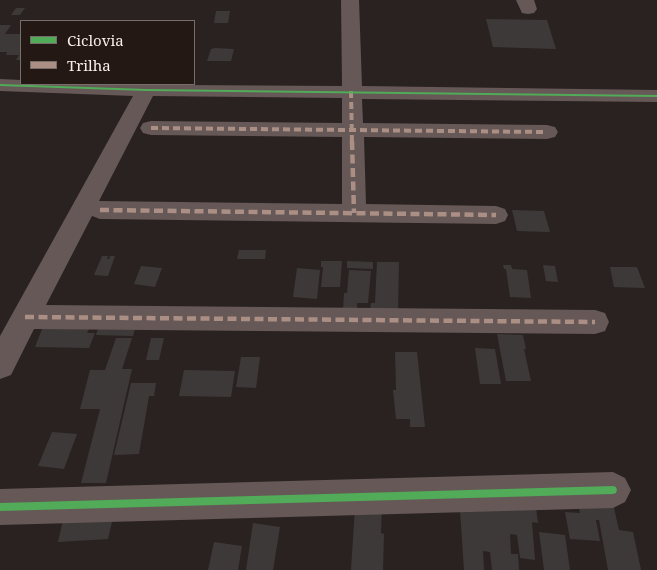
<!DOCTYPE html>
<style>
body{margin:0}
#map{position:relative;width:657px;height:570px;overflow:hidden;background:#292220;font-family:"Noto Serif",serif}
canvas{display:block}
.legend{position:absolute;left:20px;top:20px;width:175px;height:65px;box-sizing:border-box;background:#231813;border:1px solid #776e69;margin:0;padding:6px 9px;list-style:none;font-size:15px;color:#f6eeea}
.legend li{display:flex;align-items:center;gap:10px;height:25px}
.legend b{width:25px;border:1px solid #776e69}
</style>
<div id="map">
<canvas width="657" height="570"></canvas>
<ul class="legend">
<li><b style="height:6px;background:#51ab58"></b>Ciclovia</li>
<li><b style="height:6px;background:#ac8f84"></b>Trilha</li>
</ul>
</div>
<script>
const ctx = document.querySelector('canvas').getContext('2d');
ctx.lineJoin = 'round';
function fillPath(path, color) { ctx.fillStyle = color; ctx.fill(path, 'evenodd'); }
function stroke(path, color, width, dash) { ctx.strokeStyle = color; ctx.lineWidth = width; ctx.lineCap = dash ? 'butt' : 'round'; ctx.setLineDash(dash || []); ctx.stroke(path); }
fillPath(new Path2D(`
 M16,8H25L20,15H11Z
 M216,11H230L228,23H214Z
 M486,19L547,20L556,49L493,47Z
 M0,25H11L5,34H21V60H16L19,55H6L7,52H0Z
 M215,48L234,49L231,61H207L211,49Z
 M512,210L544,211L550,232L517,231Z
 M239,250H266L265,259H237Z
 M102,256H108L107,259H109L110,256H115L108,276L94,275Z
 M321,261H342L340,287H321L323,267H321Z
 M347,261L373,262V269L347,268Z
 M377,262H399L398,311L370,310L371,303H375Z
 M503,265H511L512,269L527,270L531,298L510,297L506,269H504Z
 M543,265L555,266L558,282L546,281Z
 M141,266L162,268L155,287L134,284Z
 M610,267H637L645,288L614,287Z
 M297,268L320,270L317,299L293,297Z
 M349,270L371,271L368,303H357V310L343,309L344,293H347Z
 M44,324L89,329L87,333H95L89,348L35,347Z
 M99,325H136L133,336L96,335Z
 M497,334L523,335L526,349H524L531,381H506Z
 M116,338H132L122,369H132L106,483H81L100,409H80L90,370H105Z
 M151,338H164L159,360H146Z
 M475,348L495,349L501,384H480Z
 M395,352H417L425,427H410V419H396L393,390H396Z
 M241,357H260L256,388L236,387Z
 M184,370L235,371L231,397L179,396Z
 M131,383H156L154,396H149L139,454L114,455Z
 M52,432L77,434L64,469L38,466Z
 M577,499H612L619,530L633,532L641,570H608L599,520H596L600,541L570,539L565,512L580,513Z
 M535,500L538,523L532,522L535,560L520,558L517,535L510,534L511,554H518L519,570H492L490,552L483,551L484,570H464L460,510Z
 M382,505L381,533L384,534L383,570H351L355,507Z
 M63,520L112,522L108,539L58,542Z
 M253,523L280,527L273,570H246Z
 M539,532L565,535L570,570H544Z
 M214,542L242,546L238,570H208Z`), '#3e3939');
fillPath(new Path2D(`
 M341,0H359L362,86L657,90V102L362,99L363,123L547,125L555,127L558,132L555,137L547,139L364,137L366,204L496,206L505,209L508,215L505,221L496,224L100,219L92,216L46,305L595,310L605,313L609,322L605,331L595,334L34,329L11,375L0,379V336L133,96L0,91V79L21,80V84L342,86ZM153,96L342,98V123L151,121L143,123L140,128L143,133L151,135L342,137V204L99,201Z
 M516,0H534L537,9L534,13L528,14L522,13Z
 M613,472L625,478L631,490L625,502L613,508L0,525V489Z`), '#655856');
stroke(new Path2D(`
 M351,91L352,143
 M151,128L547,132`), '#ac8f84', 4, [7, 4]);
stroke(new Path2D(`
 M352,141L354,213
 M100,210L496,215
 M25,317L595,322`), '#ac8f84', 4.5, [9, 4.5]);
fillPath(new Path2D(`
 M0,84L146,89L657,95V97L146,91L0,86Z
 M613,486L616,487L617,490L616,493L613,494L0,511V503Z`), '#51ab58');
</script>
